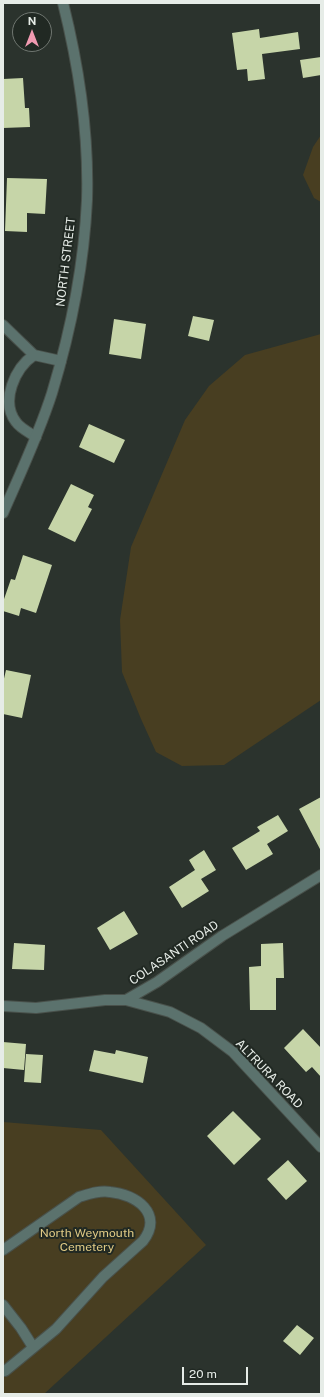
<!DOCTYPE html>
<style>
body{margin:0}
#map{position:relative;width:324px;height:1397px;overflow:hidden;background:#2b332d;font-family:"Public Sans",sans-serif}
canvas{display:block}
.frame{position:absolute;inset:0;border:4px solid #e6ece7;pointer-events:none}
.north{position:absolute;left:12px;top:12px;width:40px;height:40px;box-sizing:border-box;background:#212923;border:1px solid #707771;border-radius:50%;rotate:0deg;font-size:11px;font-weight:700;line-height:16px;text-align:center;color:#e6ece7}
.north::after{content:'';display:block;margin:auto;width:14px;height:18px;background:#f19ab1;clip-path:polygon(50% 0,100% 100%,50% 72%,0 100%)}
.scale{position:absolute;left:182px;top:1367px;width:66px;height:18px;box-sizing:border-box;border:2px solid #e6ece7;border-top:0;padding-left:5px;font-size:12px;line-height:14px;white-space:nowrap;color:#e6ece7;-webkit-text-stroke:3px #212923;paint-order:stroke}
</style>
<div id="map">
<canvas width="324" height="1397"></canvas>
<div class="frame"></div>
<div class="north">N</div>
<div class="scale">20 m</div>
</div>
<script>
const ctx = document.querySelector('canvas').getContext('2d');
ctx.lineJoin = 'round';
function fillPath(path, color) { ctx.fillStyle = color; ctx.fill(path, 'evenodd'); }
function stroke(path, color, width, dash) { ctx.strokeStyle = color; ctx.lineWidth = width; ctx.lineCap = dash ? 'butt' : 'round'; ctx.setLineDash(dash || []); ctx.stroke(path); }
function drawText(font, color, halo, rows, align = 'center') {
  ctx.font = font + ' "Public Sans",sans-serif'; ctx.lineWidth = 4; ctx.setLineDash([]); ctx.textBaseline = 'middle'; ctx.strokeStyle = halo; ctx.fillStyle = color; for (const [text, x, y, turn = 0] of rows) {
    ctx.save(); ctx.translate(x, y); ctx.rotate((+turn || 0) * Math.PI / 180); ctx.textAlign = isNaN(turn) ? turn : align; if (halo) ctx.strokeText(text, 0, 0); ctx.fillText(text, 0, 0); ctx.restore();
  }
}
fillPath(new Path2D(`
 M321,135V202L314,198L303,175L313,147Z
 M321,334V700L224,765L182,766L156,752L141,719L122,672L120,620L131,547L185,420L209,386L245,355Z
 M3,1122L101,1130L206,1245L44,1394H3Z`), '#483e21');
fillPath(new Path2D(`
 M259,29L260,38L298,32L300,49L262,54L265,79L248,81L247,69L237,70L232,33Z
 M321,57V75L303,78L300,60Z
 M23,78L25,108H29L30,127L3,128V79Z
 M7,178L47,179L45,214L27,213V232L5,231Z
 M193,316L214,320L209,341L188,336Z
 M114,319L146,324L141,359L109,354Z
 M89,424L125,440L114,463L79,447Z
 M71,484L94,495L88,507L92,509L75,542L48,529Z
 M23,555L52,565L36,613L21,608L19,616L3,611V602L11,579L15,580Z
 M6,670L31,675L22,718L3,714V683Z
 M321,797V851L299,809Z
 M278,815L288,831L267,844L273,854L246,870L232,848L260,831L257,827Z
 M204,850L216,870L201,879L209,891L182,908L169,887L195,870L189,860Z
 M124,911L138,934L110,950L97,928Z
 M14,943L45,945L44,970L12,969Z
 M283,943L284,978H276V1010H250L249,967L261,966V944Z
 M303,1029L321,1048V1077L312,1067L306,1072L284,1048Z
 M3,1042L26,1044L24,1070L3,1068Z
 M94,1050L115,1054L116,1050L148,1057L143,1083L89,1071Z
 M26,1054L43,1055L41,1083L24,1082Z
 M233,1111L261,1139L234,1165L207,1136Z
 M288,1160L307,1181L286,1200L267,1179Z
 M297,1325L314,1338L300,1355L283,1341Z`), '#c6d5a8');
const service = new Path2D(`
 M3,325L34,355
 M36,437C30,433 20,428 16,422C0,401 15,368 34,355L61,361
 M3,1250L79,1197C89,1194 100,1190 110,1192C136,1194 164,1214 143,1241L103,1277L56,1329L5,1371
 M3,1305L21,1328L33,1347`);
const minor = new Path2D(`
 M126,1000L170,1012L201,1028L233,1052L321,1147
 M3,1006L36,1008L105,1000H126L157,982L222,936L321,875`);
const tertiary = new Path2D(`
 M3,513C20,474 39,434 52,393C71,330 84,266 87,200C89,134 79,67 63,3`);
stroke(service, '#49514b', 12);
stroke(minor, '#49514b', 12);
stroke(tertiary, '#49514b', 12);
stroke(service, '#5b726d', 10);
stroke(minor, '#5b726d', 10);
stroke(tertiary, '#5b726d', 10);
drawText('12px', '#e6ece7', '#212923', [
 ["NORTH STREET",66,262,-83],
 ["COLASANTI ROAD",174,953,-34],
 ["ALTRURA ROAD",269,1074,46]
]);
drawText('12px', '#e0ca85', '#212923', [
 ["North Weymouth",87,1233],
 ["Cemetery",87,1247]
]);
</script>
